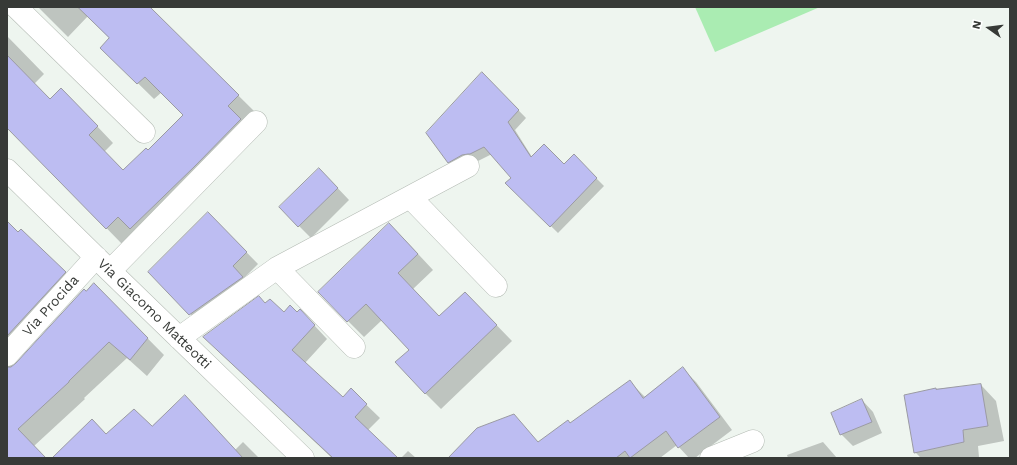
<!DOCTYPE html>
<style>
body{margin:0}
#map{position:relative;width:1017px;height:465px;overflow:hidden;background:#eef5ef;font-family:"Work Sans",sans-serif}
canvas{display:block}
.frame{position:absolute;inset:0;border:8px solid #373a37;pointer-events:none}
.north{position:absolute;left:969px;top:8px;width:40px;height:40px;-webkit-text-stroke:3px #fff;paint-order:stroke;rotate:284deg;font-size:11px;font-weight:700;line-height:16px;text-align:center;color:#373a37}
.north::after{content:'';display:block;margin:auto;width:14px;height:18px;background:#373a37;clip-path:polygon(50% 0,100% 100%,50% 72%,0 100%)}
</style>
<div id="map">
<canvas width="1017" height="465"></canvas>
<div class="frame"></div>
<div class="north">N</div>
</div>
<script>
const ctx = document.querySelector('canvas').getContext('2d');
ctx.lineJoin = 'round';
function fillPath(path, color) { ctx.fillStyle = color; ctx.fill(path, 'evenodd'); }
function stroke(path, color, width, dash) { ctx.strokeStyle = color; ctx.lineWidth = width; ctx.lineCap = dash ? 'butt' : 'round'; ctx.setLineDash(dash || []); ctx.stroke(path); }
function drawText(font, color, halo, rows, align = 'center') {
  ctx.font = font + ' "Work Sans",sans-serif'; ctx.lineWidth = 3.5; ctx.setLineDash([]); ctx.textBaseline = 'middle'; ctx.strokeStyle = halo; ctx.fillStyle = color; for (const [text, x, y, turn = 0] of rows) {
    ctx.save(); ctx.translate(x, y); ctx.rotate((+turn || 0) * Math.PI / 180); ctx.textAlign = isNaN(turn) ? turn : align; if (halo) ctx.strokeText(text, 0, 0); ctx.fillText(text, 0, 0); ctx.restore();
  }
}
fillPath(new Path2D(`
 M695,7H820L715,52Z`), '#aaecb2');
fillPath(new Path2D(`
 M38,7H149L254,111L122,244L7,126V36L44,74L34,84L50,101L77,105L113,143L104,152L123,171L148,151L184,115L162,92L154,99L102,48L111,38L88,16L68,37Z
 M482,73L526,118L515,130L532,157L565,165L574,156L604,186L558,233L507,183L512,178L492,154L478,161H476L456,170L448,162Z
 M331,181L349,200L311,238L280,207Z
 M208,213L258,264L244,278L202,326L149,272Z
 M7,223L65,272L82,289L14,363L12,367L94,284L164,355L147,376L127,358L84,398L85,399L34,446L45,458H7Z
 M405,240L433,270L413,289L439,317L481,309L512,341L441,409L425,393L410,350L382,320L364,337L319,292Z
 M266,304L284,313H297L300,310L327,339L305,363L343,398L351,390L380,418L367,431L396,458H332L217,350Z
 M683,369L696,382L732,430L695,458H689L677,445L660,458H554L570,424L629,381L645,397Z
 M981,385L996,401L1004,441L978,446L979,457L976,458H921L915,452L936,390Z
 M185,396L201,413L235,450L243,442L259,458H54L92,420L107,435L152,427Z
 M862,400L873,412L882,433L853,446L841,434Z
 M823,442L837,458H788L787,455Z
 M408,451L416,458H401Z`), '#0003');
const building = new Path2D(`
 M78,7H150L239,95L228,106L241,119L195,166L130,229L118,217L106,229L7,128V55L50,99L61,88L98,126L89,135L123,170L146,148L148,150L183,115L145,77L137,84L100,48L109,38Z
 M482,72L519,110L508,122L531,157L544,144L564,164L574,154L597,178L550,227L505,183L511,178L484,147L470,154H468L462,155L448,163L426,133Z
 M319,168L338,188L298,227L279,207Z
 M208,212L247,252L233,266L243,277L189,315L148,272Z
 M7,221L18,232L21,229L66,272L7,336Z
 M389,223L418,254L398,273L439,316L465,292L497,325L425,394L395,362L409,350L366,304L347,322L318,292Z
 M94,283L148,338L130,360L109,342L69,381V382L18,429L46,458H7V367H11L16,363L84,289L86,291Z
 M259,296L265,303L270,299L284,312L290,305L297,312L300,309L315,325L292,350L343,397L351,388L367,404L355,417L398,458H333L203,337Z
 M683,367L720,417L678,448L666,431L630,458L625,451L616,458H448L477,428L514,414L538,442L568,420L570,423L630,380L643,398Z
 M981,384L988,426L963,430L964,442L914,453L904,395L936,388V389Z
 M185,395L243,458H52L92,419L106,434L134,409L152,426Z
 M862,399L872,422L840,435L831,413Z`);
fillPath(building, '#bdbdf2');
stroke(building, '#9a9aa2', 1);
const minor = new Path2D(`
 M16,7L144,132
 M7,170L110,271L303,458
 M410,197L496,286
 M277,268L354,347
 M110,271L256,122
 M179,338L277,268L468,166
 M7,355L96,257
 M711,458L753,441`);
stroke(minor, '#b3bab3', 23);
stroke(minor, '#fff', 22);
drawText('14px', '#373a37', '#fff', [
 ["Via Procida",51,306,-48],
 ["Via Giacomo Matteotti",154,314,44]
]);
</script>
